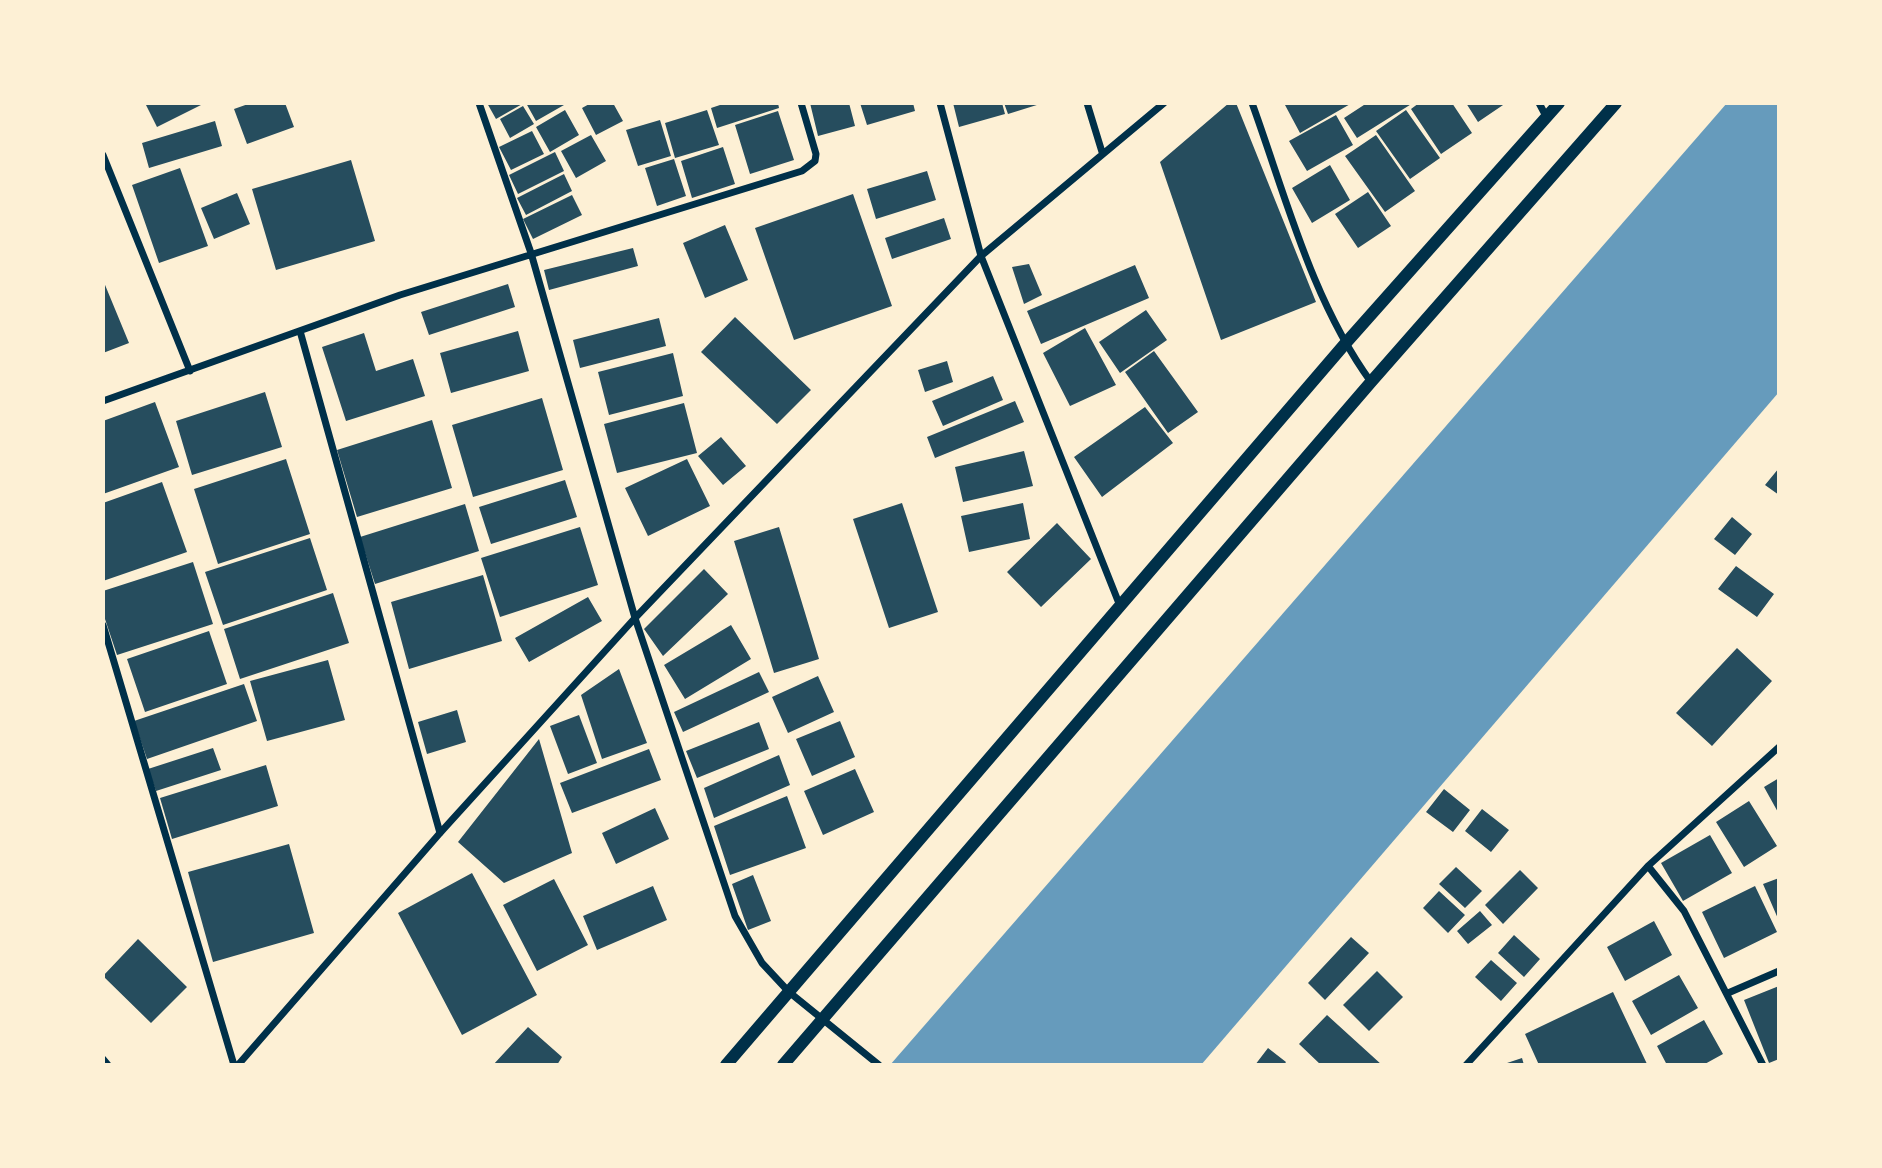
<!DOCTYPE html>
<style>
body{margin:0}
#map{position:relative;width:1882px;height:1168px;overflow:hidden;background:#fdf0d5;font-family:Roboto,sans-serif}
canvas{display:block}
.frame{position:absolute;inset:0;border:105px solid #fdf0d5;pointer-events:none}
</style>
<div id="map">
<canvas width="1882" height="1168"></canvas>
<div class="frame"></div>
</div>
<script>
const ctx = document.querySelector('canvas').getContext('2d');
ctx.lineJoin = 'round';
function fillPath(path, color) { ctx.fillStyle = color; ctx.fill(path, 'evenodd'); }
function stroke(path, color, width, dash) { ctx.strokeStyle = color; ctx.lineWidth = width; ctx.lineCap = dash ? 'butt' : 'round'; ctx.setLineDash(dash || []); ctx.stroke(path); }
fillPath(new Path2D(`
 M1727,103H1779V392L1201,1065H890Z`), '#669bbc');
fillPath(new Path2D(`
 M145,103H205L157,127Z
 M251,103H285L294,127L247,144L234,109Z
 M487,103H524L496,119Z
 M526,103H562L564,105L536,121Z
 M591,103H613L623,121L596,135L582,108Z
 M726,103H778L779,108L717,128L711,108Z
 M810,103H849L855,126L818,136Z
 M860,103H913L915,111L867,125Z
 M953,103H1002L1005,114L959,127Z
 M1004,103H1040V104L1008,114Z
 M1229,103H1236L1316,302L1221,340L1160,162Z
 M1289,103H1352L1300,133L1285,105Z
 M1367,103H1413L1357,138L1344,118Z
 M1419,103H1452L1472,133L1441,154L1411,109Z
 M1466,103H1506L1478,122Z
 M523,106L534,124L510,138L500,119Z
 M565,110L579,135L550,152L536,127Z
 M707,110L719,145L675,158L665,123Z
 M1406,110L1440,158L1410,179L1376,131Z
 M778,111L794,160L750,174L735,125Z
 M1336,115L1353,145L1307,171L1289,141Z
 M660,120L671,156L638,166L626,130Z
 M215,121L222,146L149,168L142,143Z
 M532,131L544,154L511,170L499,147Z
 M591,135L606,161L576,178L561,151Z
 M1376,135L1415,191L1385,212L1345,156Z
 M723,147L735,184L692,198L681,161Z
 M555,152L564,171L518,194L509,175Z
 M674,159L686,196L657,206L645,168Z
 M351,160L375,241L276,270L252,189Z
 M1330,165L1350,200L1312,223L1292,188Z
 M180,168L208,246L159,263L132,185Z
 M927,171L936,200L876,219L867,189Z
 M564,174L572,191L526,215L517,198Z
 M1368,192L1391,226L1358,248L1335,214Z
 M237,193L250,224L214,239L201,208Z
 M853,194L892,306L794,340L755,228Z
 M572,195L582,215L533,239L523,219Z
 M944,218L951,239L892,259L885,238Z
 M725,225L748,280L705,298L683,243Z
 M633,248L638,266L549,290L544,270Z
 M1029,264L1042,295L1024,304L1012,267Z
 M1135,265L1149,298L1041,344L1027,311Z
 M103,280L129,343L103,353Z
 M508,284L515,307L429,335L421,312Z
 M1146,310L1167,340L1120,373L1099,342Z
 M735,317L811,390L777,424L701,352Z
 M659,318L666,346L580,368L573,340Z
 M1085,328L1116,385L1070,406L1043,353Z
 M518,331L529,371L451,393L440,353Z
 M364,333L376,371L413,359L425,396L346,421L322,347Z
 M1154,351L1198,412L1168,433L1125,372Z
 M673,353L683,396L609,415L598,372Z
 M947,361L953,382L925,392L918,370Z
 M993,376L1003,400L943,426L932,401Z
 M265,392L282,447L192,475L176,421Z
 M542,398L563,470L473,497L452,425Z
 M1015,401L1024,422L935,458L927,437Z
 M155,402L179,467L103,494V421Z
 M684,403L697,453L617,473L604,424Z
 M1145,407L1173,443L1102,497L1074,457Z
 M432,420L452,488L357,517L337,450Z
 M721,437L746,466L723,485L698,456Z
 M1024,451L1033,486L963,502L955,467Z
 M286,459L310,534L218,564L194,489Z
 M687,459L710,506L648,536L625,488Z
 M1779,468V495L1765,485Z
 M565,480L577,517L491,544L479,507Z
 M162,482L187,552L103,581V503Z
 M902,503L938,612L889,628L853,519Z
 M1023,503L1030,539L969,552L961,516Z
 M465,504L479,551L375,584L360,537Z
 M1732,517L1752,534L1735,555L1714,539Z
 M1057,523L1091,559L1041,607L1007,572Z
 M580,527L598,585L500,617L481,558Z
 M779,527L819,659L774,673L734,541Z
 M310,538L327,590L223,625L205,572Z
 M193,562L213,624L117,655L103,613V591Z
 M1736,566L1774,594L1757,617L1718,589Z
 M704,569L728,594L663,656L644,629Z
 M483,575L502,641L409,669L391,602Z
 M333,593L349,643L240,679L224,629Z
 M588,597L602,621L529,662L515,638Z
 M731,625L751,659L685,699L664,665Z
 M209,631L227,684L145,712L127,659Z
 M1737,648L1772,681L1712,746L1676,713Z
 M328,660L345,720L267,741L250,681Z
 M619,669L647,743L602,759L581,695Z
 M759,672L769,692L683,732L674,712Z
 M818,676L834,712L788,733L772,697Z
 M244,684L257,721L147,759L134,721Z
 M457,710L466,742L427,754L418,722Z
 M579,715L597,763L568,774L550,726Z
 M840,721L855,757L812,776L796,739Z
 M759,722L769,749L697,778L686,751Z
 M539,739L572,853L504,883L458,842Z
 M213,748L221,770L156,791L148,769Z
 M649,749L661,780L572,813L560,783Z
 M779,755L790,785L714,818L704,788Z
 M266,765L278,806L172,839L160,798Z
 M855,769L874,812L823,835L804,791Z
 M1779,778V814L1764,787Z
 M1444,789L1470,810L1453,832L1426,812Z
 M787,796L806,848L730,875L714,826Z
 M1749,801L1777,846L1744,867L1716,822Z
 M655,808L669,839L616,864L602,833Z
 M1482,809L1509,830L1491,852L1465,831Z
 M1710,835L1732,873L1683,901L1661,863Z
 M289,844L314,933L213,962L188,872Z
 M1456,867L1482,891L1465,908L1439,884Z
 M1520,870L1538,888L1503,924L1485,905Z
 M472,873L537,995L462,1035L398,913Z
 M753,875L771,921L748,930L732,884Z
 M1779,878V921L1763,884Z
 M554,879L588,945L537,971L503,905Z
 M653,886L667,920L597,950L583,916Z
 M1755,886L1777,932L1724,958L1702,912Z
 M1439,891L1465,915L1448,933L1423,908Z
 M1480,911L1492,925L1468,944L1457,931Z
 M1654,921L1672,955L1625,981L1607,947Z
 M1514,935L1540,959L1524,977L1498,953Z
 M1351,937L1369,953L1325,1000L1308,983Z
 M138,939L187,987L151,1023L103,976Z
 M1491,960L1517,983L1501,1001L1475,977Z
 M1377,971L1403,997L1369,1031L1343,1005Z
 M1679,975L1698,1008L1651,1035L1632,1001Z
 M1779,986V1059L1769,1063L1744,1000Z
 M1613,992L1647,1064L1539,1065L1525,1034Z
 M1327,1015L1382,1065H1321L1299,1044Z
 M1704,1020L1723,1054L1703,1065H1667L1657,1046Z
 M528,1027L562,1057L557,1065H493Z
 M1268,1048L1286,1062L1284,1065H1255Z
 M1522,1058L1524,1065H1504V1064Z`), '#264d5e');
stroke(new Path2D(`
 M479,103L531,253L635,618L735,916L762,963L789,992L879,1065
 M940,103L981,256L1120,606
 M1087,103L1102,152
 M1252,103C1286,197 1312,301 1371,382
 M1539,103L1547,118
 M103,155L190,371
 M300,331L440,833
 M103,401L400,295L802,171L815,161L816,154L801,103
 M103,625L234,1065
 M1648,866L1684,911L1763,1065
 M1728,993L1779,971
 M103,1059L108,1065
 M238,1065L440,833L635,618L981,256L1164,103
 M1466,1065L1648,866L1779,747`), '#003049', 7);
stroke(new Path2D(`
 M726,1065L1344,345L1559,103
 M783,1065L1371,382L1616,103`), '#003049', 12);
</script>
